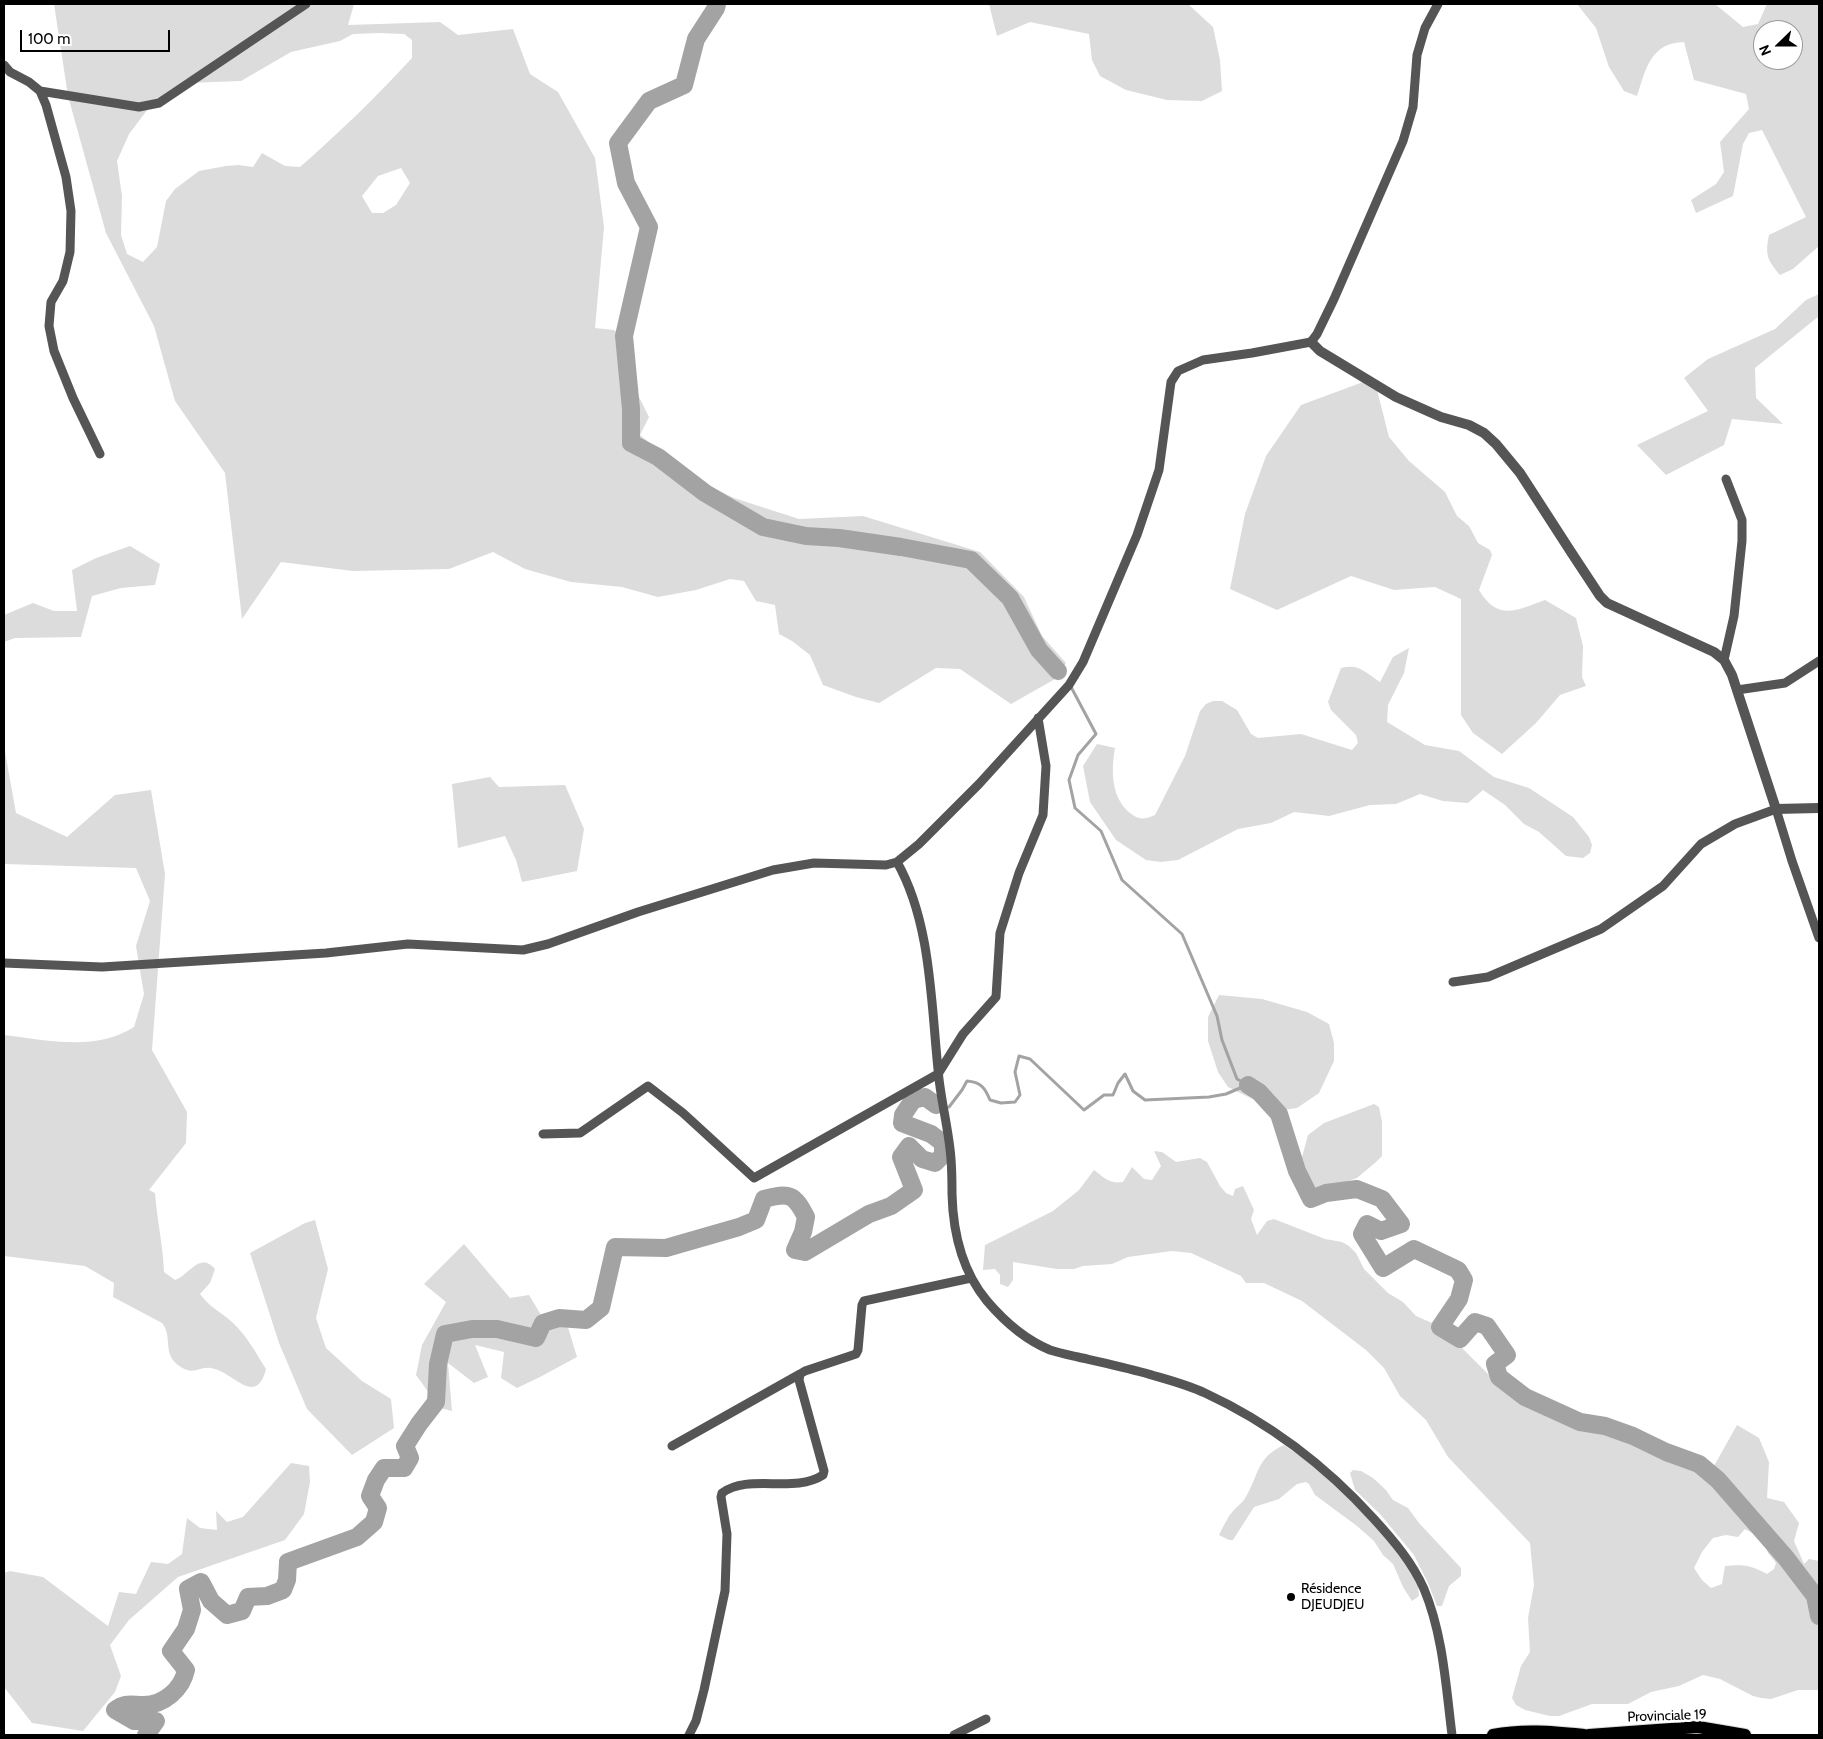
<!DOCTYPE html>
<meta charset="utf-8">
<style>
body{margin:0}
#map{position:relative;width:1823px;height:1739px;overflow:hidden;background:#fff;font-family:Cabin,sans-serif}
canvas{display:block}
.frame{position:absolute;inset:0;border:5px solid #000;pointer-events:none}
.north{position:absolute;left:1753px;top:20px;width:50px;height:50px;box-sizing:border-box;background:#fff;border:1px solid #999;border-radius:50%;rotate:248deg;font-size:14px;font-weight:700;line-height:20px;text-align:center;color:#000}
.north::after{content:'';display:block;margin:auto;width:18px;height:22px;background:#000;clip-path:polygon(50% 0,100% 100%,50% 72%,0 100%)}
.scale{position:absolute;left:20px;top:30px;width:150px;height:22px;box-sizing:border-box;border:2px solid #000;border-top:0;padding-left:6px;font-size:15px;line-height:18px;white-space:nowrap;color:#000;-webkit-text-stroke:4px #fff;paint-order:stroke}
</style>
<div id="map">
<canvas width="1823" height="1739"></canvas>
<div class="frame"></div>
<div class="north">N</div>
<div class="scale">100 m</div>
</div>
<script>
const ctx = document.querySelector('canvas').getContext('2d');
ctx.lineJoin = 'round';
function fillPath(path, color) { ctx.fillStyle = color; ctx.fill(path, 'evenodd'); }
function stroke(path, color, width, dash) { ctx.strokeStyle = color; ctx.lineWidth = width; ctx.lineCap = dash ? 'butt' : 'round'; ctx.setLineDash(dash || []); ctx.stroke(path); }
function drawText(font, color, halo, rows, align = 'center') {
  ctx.font = font + ' Cabin,sans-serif'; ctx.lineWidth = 5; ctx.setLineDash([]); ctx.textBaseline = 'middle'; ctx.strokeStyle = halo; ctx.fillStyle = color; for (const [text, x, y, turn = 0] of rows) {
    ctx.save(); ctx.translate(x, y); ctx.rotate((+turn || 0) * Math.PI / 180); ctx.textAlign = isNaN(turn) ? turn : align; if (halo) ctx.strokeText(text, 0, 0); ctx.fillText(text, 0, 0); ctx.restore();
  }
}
fillPath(new Path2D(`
 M54,4H354L348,25L440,22L458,35L513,29L530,74L558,92L595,158L604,227L595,328L614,330L633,346L638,395L649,417L640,435L691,477L734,498L799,519L863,516L980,552L1024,597L1042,636L1066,663L1055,679L1011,704L960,669L936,668L879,703L856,697L823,685L810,655L792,641L779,634L775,605L756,601L744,581L730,579L696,590L658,597L622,587L571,582L525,569L493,552L449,569L353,571L281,562L242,619L225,473L175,401L154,326L106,233L68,96ZM379,33L404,34L412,40V58C376,97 339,133 300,167L285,166L262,153L253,167L239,165L226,166L199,171L175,189L166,201L157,247L143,262L127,254L121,235L122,196L117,161L129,134L151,105L188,83L241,81L291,52L340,41L353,34ZM401,168L410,183L396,205L383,213H372L362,196L378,176Z
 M989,4H1188L1213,27L1220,60L1222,91L1202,101L1167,100L1126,90L1100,76L1092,60L1089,34L1030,22L997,36Z
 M1577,4H1715L1743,27L1758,24L1767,4H1819V246L1793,269L1780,275C1767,260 1765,254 1769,235L1806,217L1762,130L1749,133L1743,144L1733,196L1696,213L1691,200L1716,184L1724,172L1720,142L1749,109L1746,94L1694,80L1684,42C1650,43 1646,69 1637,96L1624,91L1609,67L1596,28ZM1763,30H1793V60H1763Z
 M1819,294V316L1755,368L1756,398L1783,424L1732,419L1724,445L1666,475L1637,445L1708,411L1684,378L1708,359L1775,329L1806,300Z
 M1374,378L1389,437L1409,461L1445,492L1457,516L1469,526L1478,543L1490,550L1492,555L1479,590C1498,622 1517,610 1545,600L1576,618L1583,646L1582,677L1586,686L1560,695L1536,723L1502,754L1473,733L1461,715V599L1435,587L1394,590L1351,576L1277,610L1230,589L1245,514L1266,456L1301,405Z
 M130,546L160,564L155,585L121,588L92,596L81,637L15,638L4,642V615L33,603L54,611H77L72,570L96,558Z
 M1409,648L1404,673L1388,705L1387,722L1425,745L1459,751L1494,777L1529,788L1573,817L1589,837L1592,845L1590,853L1583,858L1566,856L1539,832L1524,824L1505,805L1483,790L1468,803L1443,801L1420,794L1396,804L1370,805L1329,816L1294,812L1271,823L1238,829L1178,860L1161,862L1146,860L1116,840L1090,802L1083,766L1097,744L1115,748C1111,770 1111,798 1130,813C1139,820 1144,820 1155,815L1185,756L1200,711L1206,704L1213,701H1222L1237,710L1251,734L1258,738L1301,734L1352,750L1358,743L1356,735L1331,710L1328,702L1341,668C1359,663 1366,673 1380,682L1393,657Z
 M4,746L16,813L67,837L115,795L151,790L165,874L152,1050L187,1112L186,1143L149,1190L155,1193C157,1220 163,1245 164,1272L175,1280C189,1276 199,1251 215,1269L210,1283L200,1294C212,1310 221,1311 233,1323C247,1336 256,1353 266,1369C256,1408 234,1372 211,1368C198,1366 194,1377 178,1365C162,1353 173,1336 162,1323L113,1297L114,1283L85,1266L4,1256V1035C47,1040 95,1052 134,1027L144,994L136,946L150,901L136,868L4,864Z
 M490,777L499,787L565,785L584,829L577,871L522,882L516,860L505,836L458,848L452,784Z
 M1219,995L1262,999L1307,1012L1329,1024L1334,1043V1061L1319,1093L1297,1108L1277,1111L1228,1087L1218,1072L1208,1041V1017Z
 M1374,1104L1379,1107L1382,1122V1156L1376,1162L1357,1178L1319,1191L1310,1187L1301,1161L1308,1135L1324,1123Z
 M1154,1151L1162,1152L1176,1162L1200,1158L1207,1162L1220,1186L1226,1193L1233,1196L1235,1189L1243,1186L1254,1210L1251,1219L1257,1235L1267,1221L1274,1219L1325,1239L1342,1242L1349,1246L1356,1253L1364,1269L1388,1293L1403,1302L1416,1316L1432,1323L1458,1344L1496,1382L1541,1411L1619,1436L1698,1470L1714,1466L1737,1425L1759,1438L1769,1462L1767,1498L1784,1502L1799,1523L1794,1541L1804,1564L1809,1559L1819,1561V1690H1798L1771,1699L1761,1698L1753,1696L1720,1679L1703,1675L1679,1686L1651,1692L1628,1704H1592L1559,1716H1550L1525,1710L1516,1705L1512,1698L1521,1666L1530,1652L1528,1618L1534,1585L1530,1543L1448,1457L1426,1420L1400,1396L1384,1368L1366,1350L1302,1301L1264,1283H1246L1241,1276L1191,1253L1172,1251L1128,1257L1112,1264L1083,1266L1074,1269H1057L1013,1262V1280L1008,1287L1000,1284V1275L995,1269L983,1270L985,1245L1053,1211L1079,1190L1094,1170C1104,1178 1110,1184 1123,1182L1132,1167L1144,1179L1152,1180L1161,1166ZM1745,1529L1763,1539L1768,1553L1776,1563L1774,1569L1767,1574C1751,1565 1743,1564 1725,1566L1722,1584L1711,1588L1702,1580L1694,1568L1702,1552L1713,1538L1726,1535L1738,1537Z
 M315,1220L328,1269L316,1318L326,1348L362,1381L391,1399L394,1428L352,1455L307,1409L279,1343L250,1253L305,1223Z
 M464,1244L510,1298L529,1295L541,1315L563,1311L577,1357L540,1377L517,1388L501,1378L504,1352L475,1345L488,1377L474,1383L448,1363L452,1411L440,1408L416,1375L422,1345L446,1302L424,1284Z
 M1284,1445L1322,1472L1345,1493L1403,1557L1418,1587L1419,1596L1412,1601L1403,1587L1393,1564L1383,1555L1374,1541L1357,1526L1315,1495L1309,1484L1306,1482L1297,1484L1279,1499L1254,1507L1233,1540H1229L1219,1535C1223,1527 1227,1518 1233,1511C1236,1507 1241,1504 1244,1500C1259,1477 1255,1458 1284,1445Z
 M291,1463L309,1466L310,1482L304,1514L285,1540L178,1577L129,1620L110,1645L121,1676L115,1692L83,1731L32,1723L4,1687V1573L10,1571L43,1577L108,1626L119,1592L136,1594L151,1562L168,1564L182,1554L187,1518L200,1528L217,1530L216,1511L227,1522L243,1517Z
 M1353,1470L1361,1471L1373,1478L1386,1490L1393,1500L1408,1508L1419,1523L1461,1568V1576L1449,1586L1442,1606H1437L1428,1583L1414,1555L1380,1514L1355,1490L1350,1473Z`), '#dcdcdc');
stroke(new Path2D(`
 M1070,685L1096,734L1078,755L1069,780L1075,808L1101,831L1122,880L1182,934L1217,1016L1222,1040L1237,1079L1248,1085
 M949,1107L962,1090L967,1081C981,1082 985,1088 990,1100L1001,1103L1015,1102L1020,1095L1015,1072L1019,1056L1030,1059L1084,1110L1104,1095H1113L1118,1083L1125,1074L1133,1091L1145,1100L1209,1097L1226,1094L1247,1085`), '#a3a3a3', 3);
stroke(new Path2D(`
 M717,4L716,8L696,39L684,85L649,101L618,143L626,183L649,227L624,336L631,409V443L658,457L705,493L763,527L806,536L839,538L901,547L971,560L1010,598L1039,650L1058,671
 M1248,1085L1259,1092L1279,1114L1297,1171L1311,1199L1326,1193L1357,1189L1382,1199L1401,1224L1381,1231L1367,1224L1362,1234L1383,1268L1414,1249L1458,1270L1464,1280L1459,1299L1440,1327L1460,1339L1475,1322L1487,1326L1507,1355L1495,1364L1499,1377L1525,1397L1580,1422L1605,1426L1633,1436L1666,1452L1699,1464L1718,1480L1786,1558L1815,1596L1819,1616
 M146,1735L156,1721H134L115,1710C126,1702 131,1705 144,1705C164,1705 182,1689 186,1670L171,1651L186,1629L192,1610L188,1589L201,1582L211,1601L227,1615L242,1611L248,1597L267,1596L283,1590L287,1580L288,1562L357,1537L374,1522L378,1508L370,1496L376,1480L384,1468H404L410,1458L405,1446L419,1424L436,1402L438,1364L445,1334L472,1329H497L536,1338L543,1323L559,1318L586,1320L601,1308L615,1247L666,1248L739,1227L756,1220L764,1199C790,1192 794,1194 806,1217L803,1232L795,1250L805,1252L869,1214L891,1206L914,1190L901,1157L909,1146L922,1159L935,1163L943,1155V1143L931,1134L902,1123L903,1115L913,1100L925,1097L936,1105`), '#a3a3a3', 18);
const primary = new Path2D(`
 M1493,1735C1524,1729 1553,1732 1584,1735
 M1589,1735L1698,1727L1745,1735`);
stroke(primary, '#dbdbdb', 14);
stroke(new Path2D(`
 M4,65L10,72L29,82L40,91L46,105L66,177L71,211L70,252L63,281L51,302L49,326L54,351L73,398L100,454
 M40,91L139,107L159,103L306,4
 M1724,660L1734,616L1742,541V520L1726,479
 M1737,690L1785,683L1819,661
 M897,862C931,922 931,1002 938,1069C940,1096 947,1122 950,1149C952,1164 952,1179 952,1194C953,1233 962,1271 987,1301C1004,1321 1026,1340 1050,1350C1059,1353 1069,1355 1078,1357C1100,1362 1123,1367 1145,1373C1165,1379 1186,1384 1205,1393C1270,1423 1327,1467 1374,1519C1394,1541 1412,1562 1424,1589C1443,1634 1446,1687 1452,1735
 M4,963L102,967L326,953L408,944L523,950L548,944L638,912L773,870L814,863L886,865L897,862L919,844L979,784L1069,685L1083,662L1137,535L1159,470L1171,382L1178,371L1203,360L1252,353L1311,342L1317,334L1334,299L1403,141L1413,107L1417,55L1425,28L1438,4
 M1453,982L1488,977L1601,929L1663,886L1701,844L1735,824L1776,809L1792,861L1819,938
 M543,1134L580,1133L648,1086L683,1113L754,1178L938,1074L963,1034L996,997L1000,933L1019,873L1043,815L1046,766L1038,718
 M672,1446L800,1374
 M689,1735L696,1721L704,1690L725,1591L727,1534L721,1497L722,1493C749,1473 794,1494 823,1475L824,1471L799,1380L800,1374L805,1371L856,1354L858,1350L862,1305L864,1301L971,1278
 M954,1735L986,1719`), '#555', 9);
stroke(new Path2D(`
 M1311,342L1320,351L1396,397L1441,417L1469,425L1484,433L1496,444L1520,473L1571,552L1600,596L1607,603L1714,652L1724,660L1732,675L1776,809L1819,808`), '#555', 10);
stroke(primary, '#000', 12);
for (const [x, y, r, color] of [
 [1291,1597,5,"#000"]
]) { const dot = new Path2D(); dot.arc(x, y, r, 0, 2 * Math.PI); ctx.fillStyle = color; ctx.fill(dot); stroke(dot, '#fff', 2); }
drawText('14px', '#000', '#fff', [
 ["Résidence",1301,1589],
 ["DJEUDJEU",1301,1605]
], 'left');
drawText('14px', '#000', '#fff', [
 ["Provinciale 19",1667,1716,-2]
]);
</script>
